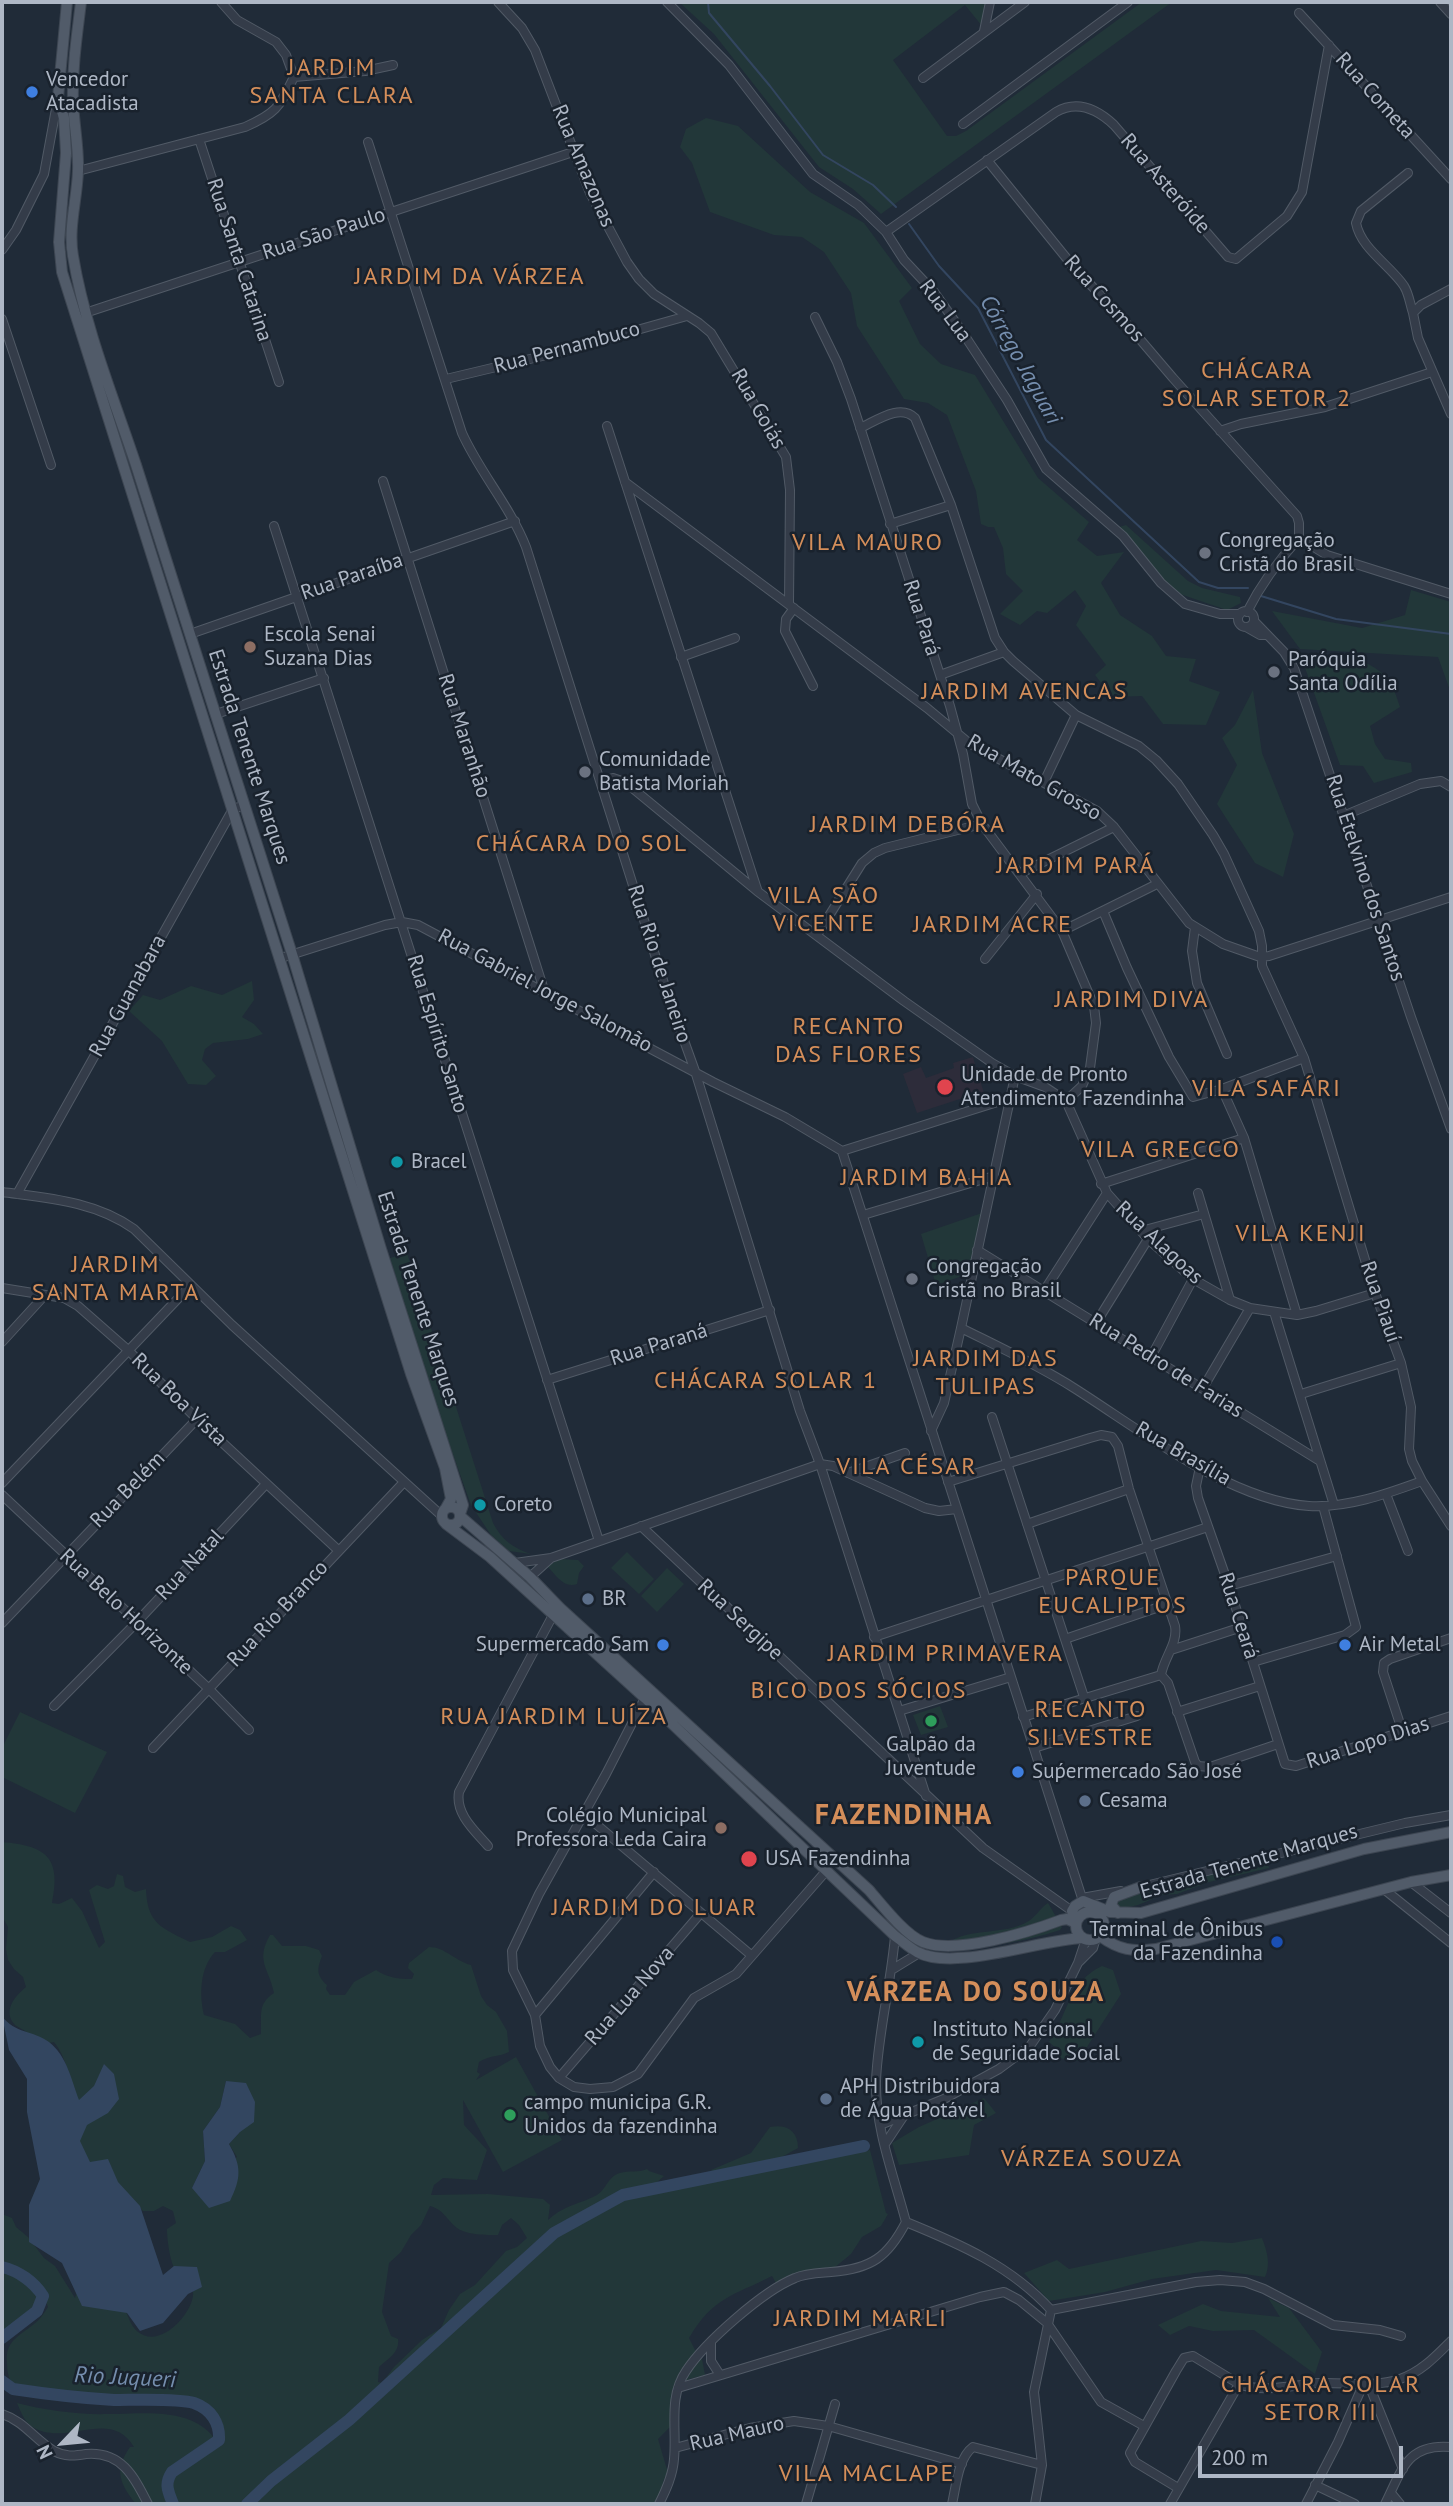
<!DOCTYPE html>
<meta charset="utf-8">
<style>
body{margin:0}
#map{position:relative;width:1453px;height:2506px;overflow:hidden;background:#202b38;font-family:"PT Sans",sans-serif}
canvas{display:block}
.frame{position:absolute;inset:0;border:4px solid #aeb7c5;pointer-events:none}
.north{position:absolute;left:28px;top:2408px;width:70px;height:70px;-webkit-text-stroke:5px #19222d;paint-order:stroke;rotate:244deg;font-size:19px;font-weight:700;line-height:28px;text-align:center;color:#aeb7c5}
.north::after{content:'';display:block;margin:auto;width:24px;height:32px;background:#aeb7c5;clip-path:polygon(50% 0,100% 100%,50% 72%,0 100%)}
.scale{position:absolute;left:1198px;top:2446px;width:205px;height:32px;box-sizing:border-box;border:4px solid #aeb7c5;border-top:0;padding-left:9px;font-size:21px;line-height:24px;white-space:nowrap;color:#aeb7c5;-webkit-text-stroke:5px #19222d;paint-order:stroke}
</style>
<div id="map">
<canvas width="1453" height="2506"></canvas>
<div class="frame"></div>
<div class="north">N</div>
<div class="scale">200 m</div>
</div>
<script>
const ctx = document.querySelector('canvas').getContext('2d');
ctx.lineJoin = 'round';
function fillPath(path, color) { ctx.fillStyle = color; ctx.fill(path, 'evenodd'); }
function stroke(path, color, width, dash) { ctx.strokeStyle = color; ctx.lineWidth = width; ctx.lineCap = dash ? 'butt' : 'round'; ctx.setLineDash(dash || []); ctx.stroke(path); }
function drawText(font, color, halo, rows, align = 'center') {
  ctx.font = font + ' "PT Sans",sans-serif'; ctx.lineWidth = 5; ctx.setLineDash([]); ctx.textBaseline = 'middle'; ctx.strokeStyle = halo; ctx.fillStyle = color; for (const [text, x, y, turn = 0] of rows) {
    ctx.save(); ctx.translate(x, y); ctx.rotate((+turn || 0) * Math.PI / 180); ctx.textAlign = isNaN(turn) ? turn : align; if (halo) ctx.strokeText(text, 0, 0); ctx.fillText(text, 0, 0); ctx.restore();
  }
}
fillPath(new Path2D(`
 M973,1057L976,1068L982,1067L986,1078L980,1080L984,1093L976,1097V1099L969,1101L966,1097L917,1113L903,1074L921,1067L926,1078L954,1068L953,1063Z`), '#2d2c3a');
fillPath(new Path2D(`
 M679,2H987L982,26L965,5L893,60L947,136H956L966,131L1142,2H1172L881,214L853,189L819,167L714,34Z
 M706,118L738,126L810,192L864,223L912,288L899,301L920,344L941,364L975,375L1038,478L1089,522L1077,540L1097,556L1124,552L1101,583L1120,615L1152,636L1166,656L1196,659L1189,681L1220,692L1206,725L1163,724L1142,696L1112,697L1095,675L1106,665L1076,625L1086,606L1075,590L1047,613L1037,611L1020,625L1000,614L1023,591L1006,574L1003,548L994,527H988L981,524L976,491L947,415L928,403L904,399L857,326L851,293L824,252L802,237L774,235L710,212L692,163L680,147L686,129Z
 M1126,525L1188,581L1202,588L1240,597L1241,603L1227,610L1177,593L1158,575L1119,527Z
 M1411,590L1451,602V693L1438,657L1300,649L1272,611L1362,628L1405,615Z
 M1368,664C1389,675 1393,685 1400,707L1370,726L1375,744L1385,759L1411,763L1412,772L1374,783L1363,766L1340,765L1304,665Z
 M1253,690L1262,753L1294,834L1283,877L1255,863L1217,804L1237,765L1222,738L1235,725Z
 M252,981L254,1000L242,1017L254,1024L263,1034L248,1039L213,1043L205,1049L202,1060L216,1076L206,1085L188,1084L162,1041L129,1011L143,995L160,1000L191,986L222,995Z
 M982,1213L968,1274L936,1285L921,1234Z
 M407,1253L493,1523C502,1540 513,1548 531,1554L509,1551L491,1535L471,1505L437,1410L390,1258Z
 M627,1552L654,1579L639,1594L611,1568Z
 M560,1559L578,1560L584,1566L579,1573L577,1584C564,1589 556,1575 547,1566Z
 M667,1568L684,1584L657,1612L641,1596Z
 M940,1706L948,1727L921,1735L913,1715Z
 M20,1712L107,1752L75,1813L2,1777V1748Z
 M2,1842C44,1846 62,1855 52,1903L59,1904L72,1898L82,1911L99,1948L105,1942L89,1890L97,1885L108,1889L114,1886L117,1874L123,1876L125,1887L135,1892L146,1889C147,1924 162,1928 190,1942L212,1937L231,1926L240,1930L247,1940L225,1952H215C200,1968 199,1994 204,2015L235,2024L250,2038L261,2034C262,2015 257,2004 274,1993C269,1968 255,1961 270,1935H273L282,1946H306L319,1950L322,1956C317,1969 316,1975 327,1985L326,1989L330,1995H345L354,1982L376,1970C388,1978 398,1979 412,1979L414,1974L408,1968L409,1963L429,1947C445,1947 455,1961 471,1965L481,1996L487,2005L496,2012L507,2031L509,2052C499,2057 490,2055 479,2062L477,2072L480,2074L476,2080L516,2057L562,2140L503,2172L463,2100L464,2125L487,2150L477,2180L443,2178L434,2185L431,2195L488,2194L543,2199L550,2205L548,2220C566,2204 578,2205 597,2195C607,2189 607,2177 620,2173C629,2170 638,2173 647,2169L649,2171L664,2176L656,2183L661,2192L719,2181L720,2176L711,2170L751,2153L770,2127C787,2124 798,2131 798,2148L760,2169V2172L870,2150L886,2213L888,2214L881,2226L862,2237L851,2254L834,2268L777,2285L772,2276C733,2296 713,2297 689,2338L700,2360L702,2359L705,2375L689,2379L678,2395L672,2425L658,2439L668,2473L663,2481L662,2504H136C119,2483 114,2470 130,2447H134C110,2406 65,2449 31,2426C24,2421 20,2410 17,2403C43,2410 80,2415 108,2414C145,2414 194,2406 217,2442L224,2434C222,2383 141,2408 109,2404C86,2402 63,2395 40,2391L29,2390L19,2394C11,2384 7,2377 7,2363C5,2341 18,2337 34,2324C40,2320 44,2313 48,2307C41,2285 26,2269 2,2267V2214L12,2218L16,2227L28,2237L44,2258L55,2266L75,2298L79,2285L123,2303C127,2313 130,2326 138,2332C160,2349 190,2316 193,2296C195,2282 182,2280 176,2271C170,2263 167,2239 167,2229L176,2223L173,2211L163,2206L154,2211H143L127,2196L81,2176C77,2140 77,2069 54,2042C38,2045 37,2040 25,2031C24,2030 16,2026 15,2025C2,2011 15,1996 26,1987L23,1977L14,1969L8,1960L6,1949L8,1927L2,1916ZM226,2081L240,2132L229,2144L237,2157L192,2188L205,2161L203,2131L220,2107ZM430,2206C444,2210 446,2219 457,2228C466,2235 487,2235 498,2235L502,2225L511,2218L519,2225L527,2238L517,2247L506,2251L475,2285L460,2294L449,2310L441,2328L422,2340L394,2367L382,2383L378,2382L379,2367C388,2359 400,2352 398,2339L391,2336L382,2312L389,2263L401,2252L411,2235L421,2225Z
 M1267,1860L1269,1868L1209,1882L1177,1894L1162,1895L1138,1905L1121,1909L1113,1906L1115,1900L1187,1879Z
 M1048,1903L1062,1927L1060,1930C1026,1941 993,1947 957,1948L950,1942C969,1928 1005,1935 1027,1922C1035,1918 1040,1908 1048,1903Z
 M1102,1966L1113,1970L1121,1994L1078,2061L1058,2058L1057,2049L1049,2042C1068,2014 1069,1981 1102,1966Z
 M984,2098L996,2113L974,2125L969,2155L899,2165L892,2143L919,2127Z
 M1262,2238C1267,2251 1271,2264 1265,2277L1216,2270L1152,2279L1105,2292L1049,2301L1024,2273L1057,2260L1069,2269L1201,2241L1232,2243Z
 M2,2272C18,2274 32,2283 41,2297C32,2317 11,2324 2,2344Z
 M1268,2298L1289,2308L1322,2352L1315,2374L1254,2330L1213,2331L1189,2326L1170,2335L1158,2325L1203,2304L1221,2311L1280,2317Z`), '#223739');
fillPath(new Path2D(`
 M2,2016C15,2034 33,2030 49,2042C67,2056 71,2079 79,2100L94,2086L104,2064L114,2074L119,2099L108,2113L87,2125L80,2141L90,2162L108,2159L118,2182L140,2206L163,2275L174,2266L197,2267L202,2287L188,2294L163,2323L140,2331L127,2313L82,2306L62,2263L29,2242V2205L40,2179L27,2112V2079L9,2050Z
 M226,2081L246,2083L255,2102L254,2122L240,2132L229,2144C242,2167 241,2178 230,2201L209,2208L192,2188L205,2161L203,2131L220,2107Z`), '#334660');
stroke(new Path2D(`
 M708,2L709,13L770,86L823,155L873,185L896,207
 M909,224L939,266L978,308L1046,440L1199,582L1218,588H1248
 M1261,596L1336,619L1451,634`), '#334660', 2);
stroke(new Path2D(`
 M2,2267C19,2271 34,2282 43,2296L37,2311L2,2338
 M2,2381L13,2389C46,2394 80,2398 114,2400C134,2400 178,2398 194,2403C211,2409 220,2423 219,2440L172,2472C164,2484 168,2491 173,2504
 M247,2504L271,2481L349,2420L554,2233L623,2195L864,2146`), '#334660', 12);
const minor = new Path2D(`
 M498,2L522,28L535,50L590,193L627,262L639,279L654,294L699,323L711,333L786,457L790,490L789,604
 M667,2L729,65L813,174L858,205L886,232L904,260L934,292L961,330L1007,400L1046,469L1123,536L1161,583L1185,604L1220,614H1240
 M1440,2L1451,14
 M1299,13L1451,179
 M984,31L990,2
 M294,77L365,71L393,65
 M923,78L1025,2
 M963,124L1128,2
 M199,139L279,382
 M368,142L462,433C480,473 510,506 526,547L668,996L695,1071L800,1411L820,1464L926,1796
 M987,160L1072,265L1121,317L1173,378L1297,516L1299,523V538L1327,555L1451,594
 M78,171L245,127C277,113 279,107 294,77L286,55L276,42L237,20L221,2
 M1408,173L1361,211L1356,223C1361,249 1390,265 1404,286C1409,294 1410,304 1413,313
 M886,232L1056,112C1077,100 1097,109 1114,125L1228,257L1236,259L1287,216L1302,192L1329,45
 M2,250L16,230L44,174L58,98
 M1451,289L1421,305L1413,313L1418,338L1451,414
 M82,314L573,152
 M815,317L837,362L851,399L950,706L963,754L972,804L982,824L1062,931L1094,1006L1096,1023L1090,1068L1082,1086L1066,1101
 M2,319L51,465
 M446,379L555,353L687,316
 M607,426L757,889
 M860,428C876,421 900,403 915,418L951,505L995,638L1004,652L1013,661L1076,715L1139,746L1156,760L1178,784L1213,835L1224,854L1259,931L1262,946V966L1304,1058L1375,1293L1401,1363L1411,1407L1409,1449L1412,1461L1422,1481L1451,1526
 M1220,431L1241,424L1325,407L1432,372
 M383,481L544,990
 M625,482L927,708L969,743L1097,811L1114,827L1189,923L1223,944L1260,957L1269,956L1451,897
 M890,524L951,505
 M274,526L599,1541
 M794,608L786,619L785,631L813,686
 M1238 619a8 8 0 1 1 16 0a8 8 0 1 1-16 0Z
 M1247,612C1261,584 1278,561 1299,538
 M1254,621L1284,652L1294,668L1411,1017L1451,1129
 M1246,627L1260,635H1266
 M190,634L515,521
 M681,657L735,638
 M940,675L1004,652
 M216,714L324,678
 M600,781L613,778L625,782L757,891L904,1001L992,1063L1015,1076L1045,1087L1066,1101L1107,1193L1148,1239L1193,1279L1230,1300L1250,1308L1297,1315L1316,1311L1375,1293
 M1044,782L1076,715
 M1343,816L1420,784L1441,781L1451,787
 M1021,873L1114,827
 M1103,911L1127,968L1169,1057L1193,1097L1222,1089L1304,1058
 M1195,927L1192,951L1197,983L1227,1054
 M1062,931L1157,884
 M817,935L862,863L874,853L885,848L982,824
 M281,958L385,925L402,922L418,925L713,1082L785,1117L842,1151L1083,1901
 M985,959L1037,894
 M1222,1089L1244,1138L1297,1315
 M842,1151L1010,1098
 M1101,1184L1244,1138
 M2,1192C47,1198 95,1201 134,1229L232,1325L442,1516
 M1198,1193L1230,1300
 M17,1194L233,809L245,805
 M863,1215L994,1176
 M1141,1231L1204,1214
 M977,1250L1320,1461
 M2,1288L64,1298L78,1306L128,1350L197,1419L338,1550
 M1044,1291L1107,1193
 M1274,1312L1334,1505
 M1096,1323L1148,1239
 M961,1328C999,1347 1038,1365 1074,1388C1139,1429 1230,1501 1309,1506C1348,1508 1386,1494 1422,1481
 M2,1342L44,1296
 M1151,1357L1193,1279
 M547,1380L770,1310
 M1203,1388L1250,1308
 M1301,1394L1401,1363
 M992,1417L1084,1697
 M931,1431L944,1403L961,1328L1015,1076
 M1200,1467L1196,1486L1198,1498L1229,1586L1285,1764L1296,1766L1451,1716
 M848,1473L905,1453
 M948,1482L1090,1438L1101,1435L1112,1437L1118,1446L1129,1489L1175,1626C1178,1644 1164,1657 1161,1675
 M2,1483L191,1285
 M1386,1494L1408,1551
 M2,1495L208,1688L249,1730
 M1027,1524L1129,1489
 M641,1526L983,1848L1072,1911
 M515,1563L551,1558L820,1464L833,1466L925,1508L939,1511L957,1509
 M530,1577L551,1558
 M1229,1586L1337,1556
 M2,1623L197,1419
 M874,1637L1208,1527
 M1065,1639L1168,1604
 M1171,1650L1242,1627
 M1253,1662L1345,1635L1356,1627L1323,1506
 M645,1698L606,1774L539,1894L512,1951L513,1970L535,2015L540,2046L550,2067L559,2078L574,2087L590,2089L613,2087L638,2074L694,1998L736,1974L827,1870
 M54,1706L136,1623L266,1484
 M899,1711L1011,1677
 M1177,1712L1260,1686
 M1023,1717L1161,1675L1168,1683L1195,1762L1198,1766L1210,1767L1278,1744
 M1402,1730L1383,1672L1384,1663L1390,1659L1451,1638
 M153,1748L404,1482
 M1034,1748L1137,1716
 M584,1814L751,1955
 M488,1846C475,1831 455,1814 459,1792L553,1615
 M1411,1882L1451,1913
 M1137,1888L1405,1823L1451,1815
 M1385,1890L1451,1943
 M1082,1898L1121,1891
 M1078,1963L1093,1948L1096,1938
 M893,1969L919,1953
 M535,2015L654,1872
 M559,2078L700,1914
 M880,2125L944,2099L999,2069L1030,2046L1055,2010L1078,1963L1086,1939
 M885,2144L903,2117
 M906,2222C960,2244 1011,2266 1051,2310L1034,2392L1042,2465L1035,2504
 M1051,2310L1196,2282L1220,2280L1245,2282L1264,2289L1333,2325L1380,2330L1401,2336
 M711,2342V2361L720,2375
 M1369,2385L1403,2469
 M678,2388L980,2297L1004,2292L1019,2300L1047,2323L1101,2402L1144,2426
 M2,2414C24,2421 35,2440 54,2451C65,2457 74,2456 86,2454C121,2451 134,2476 148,2504
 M675,2448L750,2428L794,2421L828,2426L962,2464
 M1315,2485L1355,2504
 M1178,2488L1135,2462L1130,2453L1176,2371L1184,2358L1193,2356L1239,2384
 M1391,2493L1400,2504
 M659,2504C666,2490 673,2475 674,2459C677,2429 668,2397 686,2371C705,2342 763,2291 795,2278C806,2273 819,2273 831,2272C871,2269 888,2257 906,2222C894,2176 875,2129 876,2081C878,2032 891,1984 895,1936
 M806,2504L835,2404
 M952,2504C956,2487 958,2458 973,2447L1042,2465
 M1170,2504L1239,2384C1262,2393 1294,2385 1319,2383C1346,2382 1373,2388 1400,2379C1421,2372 1436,2356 1451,2341
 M1306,2504L1338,2442L1363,2385
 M1385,2504C1402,2470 1407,2443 1451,2447`);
const major = new Path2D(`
 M67,2L58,98L64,118L66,153L59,242L62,272L411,1374L445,1468L451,1499L446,1508
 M81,2C77,35 72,68 73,102C74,125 79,149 78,171C77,200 68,228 73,256C85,328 113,396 136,465L292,954L381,1249L463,1505L460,1514
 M442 1516a9 9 0 1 1 18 0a9 9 0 1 1-18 0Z
 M460,1516L530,1577L560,1608L869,1890C882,1905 905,1935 923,1942C956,1955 1029,1932 1061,1920L1067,1919L1076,1923
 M446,1524L490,1557L645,1698L895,1936C902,1941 910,1948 917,1952C954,1972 1041,1939 1083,1938
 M1076 1926a14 14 0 1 1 28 0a14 14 0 1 1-28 0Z
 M1118,1913L1111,1905L1114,1897L1141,1887
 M1077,1919L1074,1917L1072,1911L1075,1906L1083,1901L1110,1912L1141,1913L1364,1849L1451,1832
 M1100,1936C1119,1950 1133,1952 1156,1949L1411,1882L1451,1875`);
stroke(minor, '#515a66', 10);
stroke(major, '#3d4652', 12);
stroke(minor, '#343c49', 8);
stroke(major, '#515b69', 10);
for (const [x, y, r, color] of [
 [32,92,7,"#3f7fe0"],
 [1205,553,7,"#6b7280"],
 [250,647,7,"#8d6e63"],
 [1274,672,7,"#6b7280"],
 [585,772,7,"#6b7280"],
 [945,1087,9,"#e0444e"],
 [397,1162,7,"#0f9aa8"],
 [912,1279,7,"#6b7280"],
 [480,1505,7,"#0f9aa8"],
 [588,1599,7,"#5c6f8a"],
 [663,1645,7,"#3f7fe0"],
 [1345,1645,7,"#3f7fe0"],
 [931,1721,7,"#2e9e5b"],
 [1018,1772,7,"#3f7fe0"],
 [1085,1801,7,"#5c6f8a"],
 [721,1828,7,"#8d6e63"],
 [749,1859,9,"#e0444e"],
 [1277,1942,7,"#1a4fb4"],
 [918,2042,7,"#0f9aa8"],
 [826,2099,7,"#5c6f8a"],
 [510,2115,7,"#2e9e5b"]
]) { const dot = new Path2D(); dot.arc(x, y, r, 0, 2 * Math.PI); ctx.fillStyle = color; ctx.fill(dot); stroke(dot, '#19222d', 2.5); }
drawText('21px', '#aeb7c5', '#19222d', [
 ["Vencedor",46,80],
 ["Atacadista",46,104],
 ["Congregação",1219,541],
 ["Cristã do Brasil",1219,565],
 ["Escola Senai",264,635],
 ["Suzana Dias",264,659],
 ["Paróquia",1288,660],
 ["Santa Odília",1288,684],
 ["Comunidade",599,760],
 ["Batista Moriah",599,784],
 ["Unidade de Pronto",961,1075],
 ["Atendimento Fazendinha",961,1099],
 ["Bracel",411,1162],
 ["Congregação",926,1267],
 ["Cristã no Brasil",926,1291],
 ["Coreto",494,1505],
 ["BR",602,1599],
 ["Supermercado Sam",649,1645,"right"],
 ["Air Metal",1359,1645],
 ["Galpão da",931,1745,"center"],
 ["Juventude",931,1769,"center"],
 ["Suṕermercado São José",1032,1772],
 ["Cesama",1099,1801],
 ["Colégio Municipal",707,1816,"right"],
 ["Professora Leda Caira",707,1840,"right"],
 ["USA Fazendinha",765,1859],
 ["Terminal de Ônibus",1263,1930,"right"],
 ["da Fazendinha",1263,1954,"right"],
 ["Instituto Nacional",932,2030],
 ["de Seguridade Social",932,2054],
 ["APH Distribuidora",840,2087],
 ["de Água Potável",840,2111],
 ["campo municipa G.R.",524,2103],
 ["Unidos da fazendinha",524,2127]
], 'left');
drawText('21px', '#aeb7c5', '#19222d', [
 ["Rua Cometa",1375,96,48],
 ["Rua Amazonas",583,166,67],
 ["Rua Asteróide",1165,184,49],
 ["Rua São Paulo",324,234,-18],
 ["Rua Santa Catarina",239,260,72],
 ["Rua Cosmos",1104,299,48],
 ["Rua Lua",945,311,53],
 ["Rua Pernambuco",567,348,-15],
 ["Rua Goiás",758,409,60],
 ["Rua Paraíba",352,577,-19],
 ["Rua Pará",921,618,72],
 ["Rua Maranhão",464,736,72],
 ["Estrada Tenente Marques",249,757,72],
 ["Rua Mato Grosso",1034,778,30],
 ["Rua Etelvino dos Santos",1365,878,72],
 ["Rua Rio de Janeiro",659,964,72],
 ["Rua Gabriel Jorge Salomão",545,991,28],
 ["Rua Guanabara",128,996,-61],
 ["Rua Espírito Santo",437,1034,73],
 ["Rua Alagoas",1159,1243,43],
 ["Estrada Tenente Marques",418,1299,72],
 ["Rua Piauí",1380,1302,71],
 ["Rua Paraná",659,1345,-17],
 ["Rua Pedro de Farias",1166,1366,32],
 ["Rua Boa Vista",179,1400,44],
 ["Rua Brasília",1183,1454,30],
 ["Rua Belém",128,1490,-46],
 ["Rua Natal",190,1565,-47],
 ["Rua Belo Horizonte",126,1612,43],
 ["Rua Rio Branco",278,1614,-47],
 ["Rua Ceará",1238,1616,72],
 ["Rua Sergipe",740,1620,43],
 ["Rua Lopo Dias",1368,1743,-18],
 ["Estrada Tenente Marques",1249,1862,-16],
 ["Rua Lua Nova",630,1996,-49],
 ["Rua Mauro",737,2434,-13]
]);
drawText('italic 23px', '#758eae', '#19222d', [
 ["Córrego Jaguari",1020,360,61],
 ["Rio Juqueri",125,2378,3]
]);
ctx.letterSpacing = '2px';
drawText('24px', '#d48e5a', '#19222d', [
 ["JARDIM",332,68],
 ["SANTA CLARA",332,96],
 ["JARDIM DA VÁRZEA",470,277],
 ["CHÁCARA",1257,371],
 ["SOLAR SETOR 2",1257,399],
 ["VILA MAURO",868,543],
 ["JARDIM AVENCAS",1025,692],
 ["JARDIM DEBÓRA",908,825],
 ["CHÁCARA DO SOL",582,844],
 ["JARDIM PARÁ",1076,866],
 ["VILA SÃO",824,896],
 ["VICENTE",824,924],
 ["JARDIM ACRE",993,925],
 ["JARDIM DIVA",1132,1000],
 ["RECANTO",849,1027],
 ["DAS FLORES",849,1055],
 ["VILA SAFÁRI",1267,1089],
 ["VILA GRECCO",1161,1150],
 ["JARDIM BAHIA",927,1178],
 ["VILA KENJI",1301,1234],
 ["JARDIM",116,1265],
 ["SANTA MARTA",116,1293],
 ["JARDIM DAS",986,1359],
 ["TULIPAS",986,1387],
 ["CHÁCARA SOLAR 1",766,1381],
 ["VILA CÉSAR",907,1467],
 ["PARQUE",1113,1578],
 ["EUCALIPTOS",1113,1606],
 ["JARDIM PRIMAVERA",946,1654],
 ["BICO DOS SÓCIOS",859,1691],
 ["RECANTO",1091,1710],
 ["SILVESTRE",1091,1738],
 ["RUA JARDIM LUÍZA",554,1717],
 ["JARDIM DO LUAR",655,1908],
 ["VÁRZEA SOUZA",1092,2159],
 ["JARDIM MARLI",861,2319],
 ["CHÁCARA SOLAR",1321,2385],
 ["SETOR III",1321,2413],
 ["VILA MACLAPE",867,2474]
]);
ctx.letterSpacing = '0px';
ctx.letterSpacing = '2px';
drawText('bold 28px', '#d48e5a', '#19222d', [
 ["FAZENDINHA",904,1816],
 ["VÁRZEA DO SOUZA",976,1993]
]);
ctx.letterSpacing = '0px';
</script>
